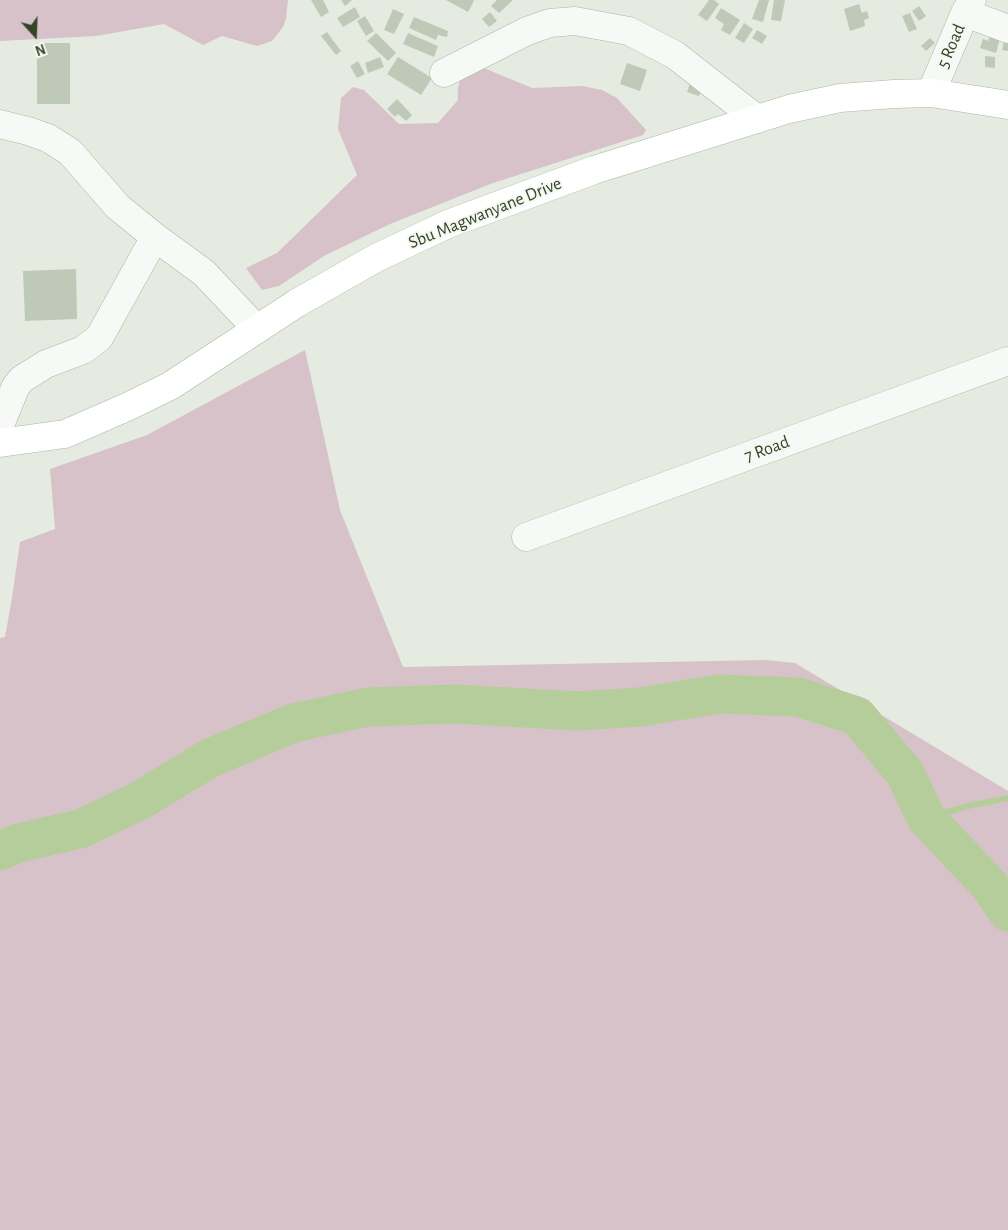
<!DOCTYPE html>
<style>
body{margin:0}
#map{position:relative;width:1008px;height:1230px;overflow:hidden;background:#e6ebe1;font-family:"Alegreya Sans",sans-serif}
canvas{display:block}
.north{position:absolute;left:10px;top:10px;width:50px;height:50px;-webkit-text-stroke:4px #f4f8f1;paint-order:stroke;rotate:160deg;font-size:14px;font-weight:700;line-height:20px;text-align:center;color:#344428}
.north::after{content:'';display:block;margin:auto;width:18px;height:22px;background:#344428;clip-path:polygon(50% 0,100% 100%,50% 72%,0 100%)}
</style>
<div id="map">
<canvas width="1008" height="1230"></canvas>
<div class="north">N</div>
</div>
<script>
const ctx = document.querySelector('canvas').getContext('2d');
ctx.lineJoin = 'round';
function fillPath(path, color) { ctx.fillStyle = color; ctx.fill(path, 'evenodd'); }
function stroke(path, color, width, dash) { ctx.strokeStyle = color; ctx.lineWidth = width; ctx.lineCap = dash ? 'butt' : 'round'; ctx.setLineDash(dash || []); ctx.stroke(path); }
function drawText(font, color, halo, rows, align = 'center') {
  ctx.font = font + ' "Alegreya Sans",sans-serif'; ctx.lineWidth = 4; ctx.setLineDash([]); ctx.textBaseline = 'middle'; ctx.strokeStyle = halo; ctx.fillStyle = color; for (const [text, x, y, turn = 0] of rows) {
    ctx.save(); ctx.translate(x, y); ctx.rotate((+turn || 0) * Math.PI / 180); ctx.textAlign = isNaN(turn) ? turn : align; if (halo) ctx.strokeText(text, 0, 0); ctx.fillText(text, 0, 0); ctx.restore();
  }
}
fillPath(new Path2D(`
 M0,0H288L286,19L283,27L272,41L257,46L222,36L203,45L164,24L96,36L0,41Z
 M479,66L532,88L582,86L602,90L617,98L646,130L643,135L493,183L390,224L324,256L279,286L262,290L246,268L277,253L357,175L338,129L341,98L353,87L364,90L399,124L438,123L458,100C457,80 461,75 479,66Z
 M305,350L340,510L403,667L766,660L795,663L1008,791V1230H0V638L5,637L12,598L20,542L55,529L50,469L147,435Z`), '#d6c2c8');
stroke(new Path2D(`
 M926,818L968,806L1008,798`), '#b5cd9a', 6);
stroke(new Path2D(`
 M0,851L18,843L80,829L139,801L210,758L293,723L368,707L454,704L578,711L640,707L719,694L798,697L857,716L905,773L926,818L989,885L1008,912`), '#b5cd9a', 39);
fillPath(new Path2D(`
 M311,0H323L329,12L321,17Z
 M341,0H352L345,6Z
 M446,0H473L474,1L468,12Z
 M497,0H513L499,13L491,6Z
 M709,0H714L719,4L707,21L698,15Z
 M759,0H769L763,22L752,19Z
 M774,0H785L781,21L771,20Z
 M859,4L862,13L867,11L869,18L864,20L865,26L850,31L844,9Z
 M919,6L926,16L919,21L912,11Z
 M355,7L360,17L343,27L337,18Z
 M721,8L740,20L730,35L721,30L724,24L715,18Z
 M393,9L404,14L394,34L384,30Z
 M490,12L497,21L489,27L482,19Z
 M910,13L917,29L909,32L902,16Z
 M365,16L374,31L366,36L357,21Z
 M414,17L448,31L447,37L438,35L436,40L409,28Z
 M744,23L753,29L744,43L735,38Z
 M757,30L767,36L762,44L752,38Z
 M991,31L1001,34L996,53L980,48L983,39L988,41Z
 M327,32L341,51L336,55L321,36Z
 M376,33L396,53L388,61L367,41Z
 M408,33L438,46L434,57L403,44Z
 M930,38L935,43L926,51L921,46Z
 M1004,41L1008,42V51L1002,50Z
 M37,43H70V104H37Z
 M985,56L995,57V68L985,67Z
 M380,57L384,67L368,73L365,63Z
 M398,57L432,78L421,95L387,74Z
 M358,61L365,74L357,78L350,66Z
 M627,63L647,70L640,91L620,84Z
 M691,80L703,84L699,96L687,92Z
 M397,99L412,115L406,121L398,114L395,117L387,109Z
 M76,269L77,319L25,321L23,271Z`), '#bfc9b8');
const minor = new Path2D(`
 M965,13L1008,29
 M444,73L527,31L550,23L575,21L629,31L675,55L757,119
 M931,93L965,13L972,0
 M0,124L28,131L48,138L70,152L118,207L155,237L204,273L257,329
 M0,425L16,386L22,379L46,364L83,350L99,338L155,237
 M526,537L1008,361`);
const major = new Path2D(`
 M0,443L65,434L127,407L170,386L297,303L376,258L448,224L594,170L789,109L840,98L894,94L931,93L1008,105`);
stroke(minor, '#adb6a6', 29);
stroke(major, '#aab8a0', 29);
stroke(minor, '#f6f9f5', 28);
stroke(major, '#fff', 28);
drawText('18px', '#344428', '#f4f8f1', [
 ["5 Road",951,46,-67],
 ["Sbu Magwanyane Drive",485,213,-22],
 ["7 Road",767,449,-20]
]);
</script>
